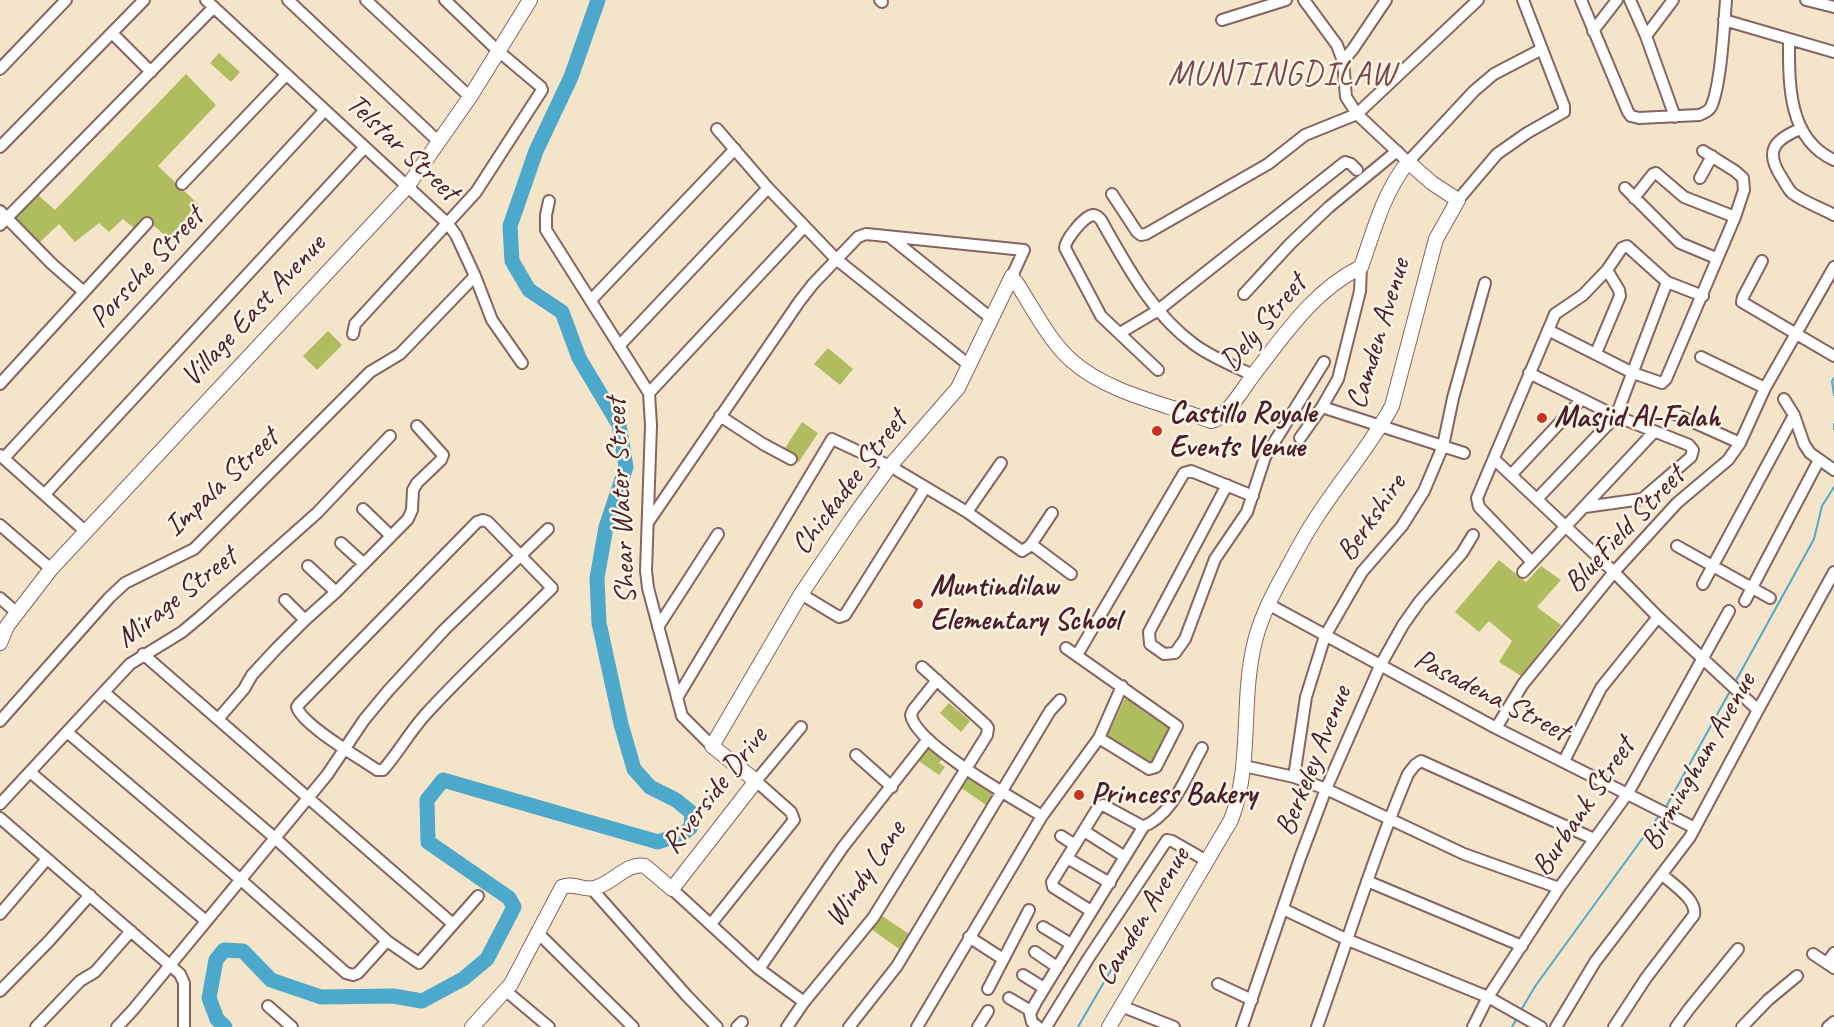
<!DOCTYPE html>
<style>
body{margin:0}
canvas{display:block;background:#f4e4c9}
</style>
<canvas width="1834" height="1027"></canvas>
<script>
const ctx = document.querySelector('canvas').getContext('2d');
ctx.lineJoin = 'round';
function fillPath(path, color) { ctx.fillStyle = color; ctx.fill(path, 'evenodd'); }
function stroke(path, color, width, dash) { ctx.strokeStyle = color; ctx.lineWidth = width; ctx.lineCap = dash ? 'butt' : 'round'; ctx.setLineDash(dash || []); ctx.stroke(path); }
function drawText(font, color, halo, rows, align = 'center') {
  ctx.font = font + ' Caveat,sans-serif'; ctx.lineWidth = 5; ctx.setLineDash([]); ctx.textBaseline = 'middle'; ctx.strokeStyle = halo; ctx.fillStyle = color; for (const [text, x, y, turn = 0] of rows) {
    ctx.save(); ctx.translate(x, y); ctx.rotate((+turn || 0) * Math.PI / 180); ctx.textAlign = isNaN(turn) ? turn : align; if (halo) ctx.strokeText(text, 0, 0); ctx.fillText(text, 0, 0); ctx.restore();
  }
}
fillPath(new Path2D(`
 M219,53L240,72L231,82L210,63Z
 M186,74L216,105L158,166L199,205L168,238L144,217L134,228L123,219L109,232L99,223L75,242L59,224L39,243L14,217L37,194L55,210Z
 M328,331L342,345L317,370L303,356Z
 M828,348L853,369L840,385L814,364Z
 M802,422L818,433L799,462L783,451Z
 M1499,560L1526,582L1541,566L1561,580L1537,607L1561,625L1521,676L1499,662L1512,641L1489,621L1479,632L1455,612Z
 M1127,694L1174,727L1151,765L1107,736Z
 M949,703L970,721L961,732L940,713Z
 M927,744L944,757L939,763L945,767L939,775L916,759Z
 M967,775L993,793L986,805L960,787Z
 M881,915L912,936L902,951L871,929Z`), '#afbd5f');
stroke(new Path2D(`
 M1834,378L1832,381L1834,395
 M1834,424V429
 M1734,684L1814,539L1822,506L1834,487
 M1667,805L1729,693
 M1521,1010L1536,985L1658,817
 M1078,1027L1122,951
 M1512,1027L1516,1020`), '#4da9cb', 2);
stroke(new Path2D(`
 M225,1027L217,1019L209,998L216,960L224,950L243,951L271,980L321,997L393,996L422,1001L463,979L487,959L514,907L509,898L428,842L427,800L443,780L658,842L684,833L691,827L692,813L676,800L650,787L634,769L621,724L599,623L597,578L606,527L626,467L619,425L579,358L562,312L529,290L512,261L510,226L536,151L571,77L598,0`), '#4da9cb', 15);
const street = new Path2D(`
 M206,0L448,224L456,235L475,276L492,320L522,363
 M288,0L439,142
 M366,0L470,97
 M880,0L882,2
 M1304,0L1337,45L1343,61L1346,97L1357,114L1408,162L1474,91L1494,74L1542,49
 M1581,0L1628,112L1631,116L1639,118L1699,115C1704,113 1708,112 1711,107C1721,85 1724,26 1726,0
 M1630,0L1646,36L1675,117
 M1806,0L1834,7
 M1222,20L1286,0
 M1724,20L1834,52
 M1593,31L1617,0
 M112,33L151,72
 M1646,36L1673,0
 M1789,39C1789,82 1787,139 1834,160
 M1343,61L1353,49L1386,0
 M0,69L66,0
 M717,129L768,188L836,259L969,365
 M1800,129C1774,140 1764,151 1782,178C1785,183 1788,189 1792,193C1804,202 1821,208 1834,215
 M0,147L144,0
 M1700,178L1712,156
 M182,184L286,75
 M1625,188L1680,243L1716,258
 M1112,194L1137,232L1141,235L1146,234L1268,164L1305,135L1357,114L1478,0
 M1634,198L1653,174L1656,173L1684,197L1735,217
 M1458,200L1497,154L1527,133L1564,112V106L1523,0
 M549,201L546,215V230L649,393L651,425L646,571L648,588L682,716L712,746
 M0,211L52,264L84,292
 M0,225L214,7
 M890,237L992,319
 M1762,261L1743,297L1742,302L1834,356
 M1244,294L1290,244L1329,207L1397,151
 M591,300L735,149
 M1548,330L1633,373L1662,383L1666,379L1735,217L1744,190L1743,178L1735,171L1703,151
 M1120,333L1157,311L1345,162L1351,164L1357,170
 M353,334L355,324L476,192L542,90L541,87L497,50L445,0
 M619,346L768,188
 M1596,353L1620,296L1619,290L1607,270
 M1701,357L1765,388
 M1158,370L1101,316L1065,248C1065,240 1084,216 1093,215C1097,215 1098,217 1101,220C1127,266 1152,314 1195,345C1213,358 1234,366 1253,375
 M1529,373L1616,416L1689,445L1693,450L1691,457L1642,499L1585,507
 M0,384L147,223
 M649,393L804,227
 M1784,399L1794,415L1804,444L1810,453L1834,470
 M1322,407L1464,453
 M1673,413L1740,443
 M720,416L763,444L791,459
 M1300,438L1322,407L1338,379L1360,291L1361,267
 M0,455L85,531
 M4,458L325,110
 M1495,460L1614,572L1658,617L1758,710
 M1511,475L1582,399
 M1227,485L1149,632L1150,644L1164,654L1175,653L1185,639L1215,559L1247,512L1265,457L1324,362
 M45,494L365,147
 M1537,499L1616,416L1667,282
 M363,509L391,536
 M967,512L1001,463
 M483,520L488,522L552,588C510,630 465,671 425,715C409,733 398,753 383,770H377C360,758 302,725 297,707L299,704L477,522Z
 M649,521L799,302L813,284L858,237L866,234L1024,250L1012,276L1015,280
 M0,525L51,569
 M341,543L364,564
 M1031,544L1071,574
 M1677,546L1770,598
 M1532,562L1479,507L1477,498L1555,314L1583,295L1607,270L1622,248L1627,246L1667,282L1703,296
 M308,566L336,592
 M1523,572L1654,432
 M1703,584L1794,415
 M801,594L839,617L845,615L925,488
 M0,598L17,613
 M285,600L305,620
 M1745,601L1819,460
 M1268,604L1496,728L1695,828
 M658,627L718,534
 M1066,648L1177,726L1156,767L1149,769L1099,738
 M143,654L453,924
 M1077,655L1184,473L1191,471L1253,496
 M937,680L913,710L911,715C915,744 1016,800 1042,816
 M105,693L275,838L387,941L419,963L478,896
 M677,698L832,439L890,466L967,512L1022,551L1030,546L1052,513
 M218,719L244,689L252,675L277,648L305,620L336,592L408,519L412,510L413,490L417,483L441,460L443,455L417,426
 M0,721L109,598L125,583L194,549L370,372L400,354L475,276
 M1496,728L1523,684L1614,572L1677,503L1728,460L1740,443L1765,388L1834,267
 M67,732L241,880L346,973L353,975L358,973L387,941
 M856,755L892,787
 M1564,761L1601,688L1658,617
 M1244,766L1294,777L1326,789L1464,854L1559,888
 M30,772L206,921
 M1294,777L1306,697L1325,636L1362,572L1402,526L1424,491L1443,446L1453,398L1485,283
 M0,804L130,664L182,632L200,617L317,513L390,436
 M0,818L180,974L184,983V1027
 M1142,827C1173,816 1187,774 1202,748
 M1084,831L1125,857
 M1061,836L1075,845
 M1067,858L1110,883
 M1367,881L1522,946
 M592,889L687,996L717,1027
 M672,889L759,969L804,1002
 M1283,909L1348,940L1488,997L1541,1027
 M0,914L47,859
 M711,924L794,820L791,812L756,781L801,727
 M1043,927L1071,944
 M537,932L633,1027
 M969,937L1003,959
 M1035,952L1057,967
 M1813,954L1834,968
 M1827,963L1834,953
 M759,969L843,847L928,739
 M1023,975L1044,988
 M1218,984L1252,1000
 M988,989L1029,910
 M0,991L49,941L90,895
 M506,991L549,1027
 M1009,998L1031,1011
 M268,1006L292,1027
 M1121,1006L1174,1027
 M36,1027L80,981L95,972L131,931
 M117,1027L133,1010L327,775L364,720L388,691L444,630L548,529
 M737,1027L742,1022
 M787,1027L804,1002L873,918L987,735L988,728L986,725L922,667
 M849,1027L897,966L1050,711L1060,700
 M917,1027L1042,816L1099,738L1122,686
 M978,1027L988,1011
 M1038,1027L1032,1022L1030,1014L1036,1002L1142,829L1140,825L1103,805L1099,806L1052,882L1053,887L1091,911
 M1046,1027L1088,959L1167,840L1172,841L1207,861
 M1242,1027L1300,858L1326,789L1380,666L1403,625L1420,601L1462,553L1473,535
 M1317,1027C1347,943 1373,857 1408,774L1415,765L1421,761L1594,839
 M1473,1027L1488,997L1559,888L1628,793L1729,611
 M1556,1027L1595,962L1690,837L1758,710L1834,572
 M1614,1027L1646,978L1694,915C1697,899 1673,885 1663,875
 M1676,1027L1689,1009L1738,949
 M1742,1027L1768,1000L1797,976
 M1828,1027L1834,1022`);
const secondary = new Path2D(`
 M1016,282C1033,308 1049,341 1072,361C1108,393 1166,404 1211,421L1215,420C1232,409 1242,390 1254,374C1285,334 1314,290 1361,267C1374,231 1383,193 1408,162L1432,183L1458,200L1436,239L1392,406C1371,445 1342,478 1318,515C1305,534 1295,554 1284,574C1272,595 1261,617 1255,641C1240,700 1253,763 1231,820L1109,1027
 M0,643L7,626L51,569L407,187L470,97L530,0
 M472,1027L511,984L562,887C574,882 583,891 594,888C613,884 626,862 645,866L672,889L756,781L712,746L801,594L851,520L890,466L958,388L1012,276`);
stroke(street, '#866462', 14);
stroke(secondary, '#866462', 16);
stroke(street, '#fff', 10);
stroke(secondary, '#fff', 14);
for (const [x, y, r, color] of [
 [1542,418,6,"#c8321e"],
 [1157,431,6,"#c8321e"],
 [918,604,6,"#c8321e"],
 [1079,795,6,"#c8321e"]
]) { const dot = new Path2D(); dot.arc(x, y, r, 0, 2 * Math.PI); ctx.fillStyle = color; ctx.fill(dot); stroke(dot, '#fcf5e5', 2); }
drawText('30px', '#4a1f2b', '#fcf5e5', [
 ["Telstar Street",402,148,43],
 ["Porsche Street",147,268,-47],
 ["Village East Avenue",254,311,-47],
 ["Dely Street",1264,323,-50],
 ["Camden Avenue",1379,334,-73],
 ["Impala Street",222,483,-43],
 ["Chickadee Street",850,483,-53],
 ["Shear Water Street",622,501,-93],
 ["Berkshire",1372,518,-55],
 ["BlueField Street",1625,530,-47],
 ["Mirage Street",177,598,-38],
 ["Pasadena Street",1491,696,27],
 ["Berkeley Avenue",1314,761,-68],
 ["Birmingham Avenue",1699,762,-60],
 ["Riverside Drive",715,791,-52],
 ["Burbank Street",1584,807,-56],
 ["Windy Lane",866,874,-56],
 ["Camden Avenue",1143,917,-59]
]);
drawText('bold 30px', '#4a1f2b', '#fcf5e5', [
 ["Castillo Royale",1169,414],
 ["Events Venue",1169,448],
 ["Masjid Al-Falah",1554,418],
 ["Muntindilaw",930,587],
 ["Elementary School",930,621],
 ["Princess Bakery",1091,795]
], 'left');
ctx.letterSpacing = '1.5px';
drawText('33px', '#7a474d', '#fcf5e5', [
 ["MUNTINGDILAW",1282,75]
]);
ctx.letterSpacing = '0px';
</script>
